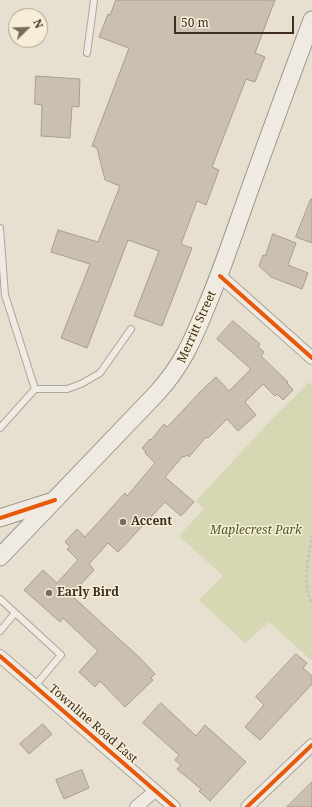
<!DOCTYPE html>
<style>
body{margin:0}
#map{position:relative;width:312px;height:807px;overflow:hidden;background:#e7e0d1;font-family:"Noto Serif",serif}
canvas{display:block}
.north{position:absolute;left:8px;top:8px;width:40px;height:40px;box-sizing:border-box;background:#f7eed8;border:1px solid #ada18e;border-radius:50%;rotate:67deg;font-size:11px;font-weight:700;line-height:16px;text-align:center;color:#3d2e20}
.north::after{content:'';display:block;margin:auto;width:14px;height:18px;background:#786c5e;clip-path:polygon(50% 0,100% 100%,50% 72%,0 100%)}
.scale{position:absolute;left:174px;top:16px;width:120px;height:18px;box-sizing:border-box;border:2px solid #3d2e20;border-top:0;padding-left:5px;font-size:12px;line-height:14px;white-space:nowrap;color:#3d2e20;-webkit-text-stroke:3px #f7eed8;paint-order:stroke}
</style>
<div id="map">
<canvas width="312" height="807"></canvas>
<div class="north">N</div>
<div class="scale">50 m</div>
</div>
<script>
const ctx = document.querySelector('canvas').getContext('2d');
ctx.lineJoin = 'round';
function fillPath(path, color) { ctx.fillStyle = color; ctx.fill(path, 'evenodd'); }
function stroke(path, color, width, dash) { ctx.strokeStyle = color; ctx.lineWidth = width; ctx.lineCap = dash ? 'butt' : 'round'; ctx.setLineDash(dash || []); ctx.stroke(path); }
function drawText(font, color, halo, rows, align = 'center') {
  ctx.font = font + ' "Noto Serif",serif'; ctx.lineWidth = 3; ctx.setLineDash([]); ctx.textBaseline = 'middle'; ctx.strokeStyle = halo; ctx.fillStyle = color; for (const [text, x, y, turn = 0] of rows) {
    ctx.save(); ctx.translate(x, y); ctx.rotate((+turn || 0) * Math.PI / 180); ctx.textAlign = isNaN(turn) ? turn : align; if (halo) ctx.strokeText(text, 0, 0); ctx.fillText(text, 0, 0); ctx.restore();
  }
}
fillPath(new Path2D(`
 M309,382L312,385V661L269,622L245,643L199,600L223,576L179,536L204,509L196,501L270,421Z`), '#d6d7b3');
const building = new Path2D(`
 M116,0H275L255,53L265,57L255,82L246,79L212,167L219,170L206,205L197,201L181,244L192,248L162,326L134,316L159,251L128,240L87,348L61,338L90,264L51,252L58,230L98,242L120,186L105,180L97,148L92,146L129,48L99,37L108,14L110,15Z
 M36,76L80,79L79,107L72,106L70,138L41,136L42,105L35,104Z
 M311,199H312V243L296,237Z
 M273,234L296,243L288,265L308,273L302,289L271,277L259,266L263,255L265,256Z
 M233,321L260,344L258,347L264,352L261,356L288,382L287,383L293,390L283,400L277,394L275,396L263,384L245,402L256,415L238,431L227,419L208,438L206,437L189,457L187,455L184,457L183,456L165,477L194,502L181,516L165,502L118,552L108,543L89,564L94,570L71,595L140,658L155,674L151,678L153,680L125,707L100,681L95,687L79,672L98,651L63,618L60,622L24,590L43,570L57,583L78,560L67,549L70,547L65,542L77,529L85,537L125,493L127,496L155,463L145,453L146,452L142,448L150,439L151,440L164,424L167,427L171,423L203,389L216,377L229,391L251,369L217,339Z
 M296,654L307,663L303,668L312,676V684L260,740L245,727L264,705L256,697Z
 M161,703L196,736L205,725L246,762L210,801L199,791L201,789L177,769L181,765L175,760L179,755L143,723Z
 M43,724L52,734L29,754L20,744Z
 M82,770L89,788L64,799L56,780Z
 M312,782V807H287Z`);
fillPath(building, '#cbbfb2');
stroke(building, '#a89c90', 1);
const lane = new Path2D(`
 M87,53L94,0
 M0,228L5,295L35,389L0,428
 M35,389H67L81,384L100,373L131,329
 M0,599L61,655L34,687
 M0,631L15,613`);
const street = new Path2D(`
 M220,276L312,358
 M0,656L174,807
 M136,807L155,791
 M247,807L312,745`);
const secondary = new Path2D(`
 M0,518L53,501
 M0,557L156,394C182,366 193,340 207,305C220,275 230,245 241,214C264,149 288,84 312,20`);
stroke(lane, '#ada599', 8);
stroke(street, '#ada599', 14);
stroke(secondary, '#9c958a', 19);
stroke(new Path2D(`
 M312,535C309,557 301,583 312,603`), '#c8c2b9', 2.5, [3, 2]);
stroke(lane, '#efebe3', 6);
stroke(street, '#efebe3', 12);
stroke(secondary, '#efebe3', 17);
stroke(new Path2D(`
 M220,276L312,358
 M0,518L55,500
 M0,656L174,807
 M247,807L312,745`), '#e8590c', 4);
for (const [x, y, r, color] of [
 [123,522,4,"#786c5e"],
 [49,593,4,"#786c5e"]
]) { const dot = new Path2D(); dot.arc(x, y, r, 0, 2 * Math.PI); ctx.fillStyle = color; ctx.fill(dot); stroke(dot, '#f7eed8', 1.5); }
drawText('12px', '#3d2e20', '#f7eed8', [
 ["Merritt Street",197,327,-66],
 ["Townline Road East",93,724,41]
]);
drawText('bold 12px', '#3d2e20', '#f7eed8', [
 ["Accent",131,522],
 ["Early Bird",57,593]
], 'left');
drawText('italic 12px', '#4d5a26', '#f7eed8', [
 ["Maplecrest Park",256,531]
]);
</script>
